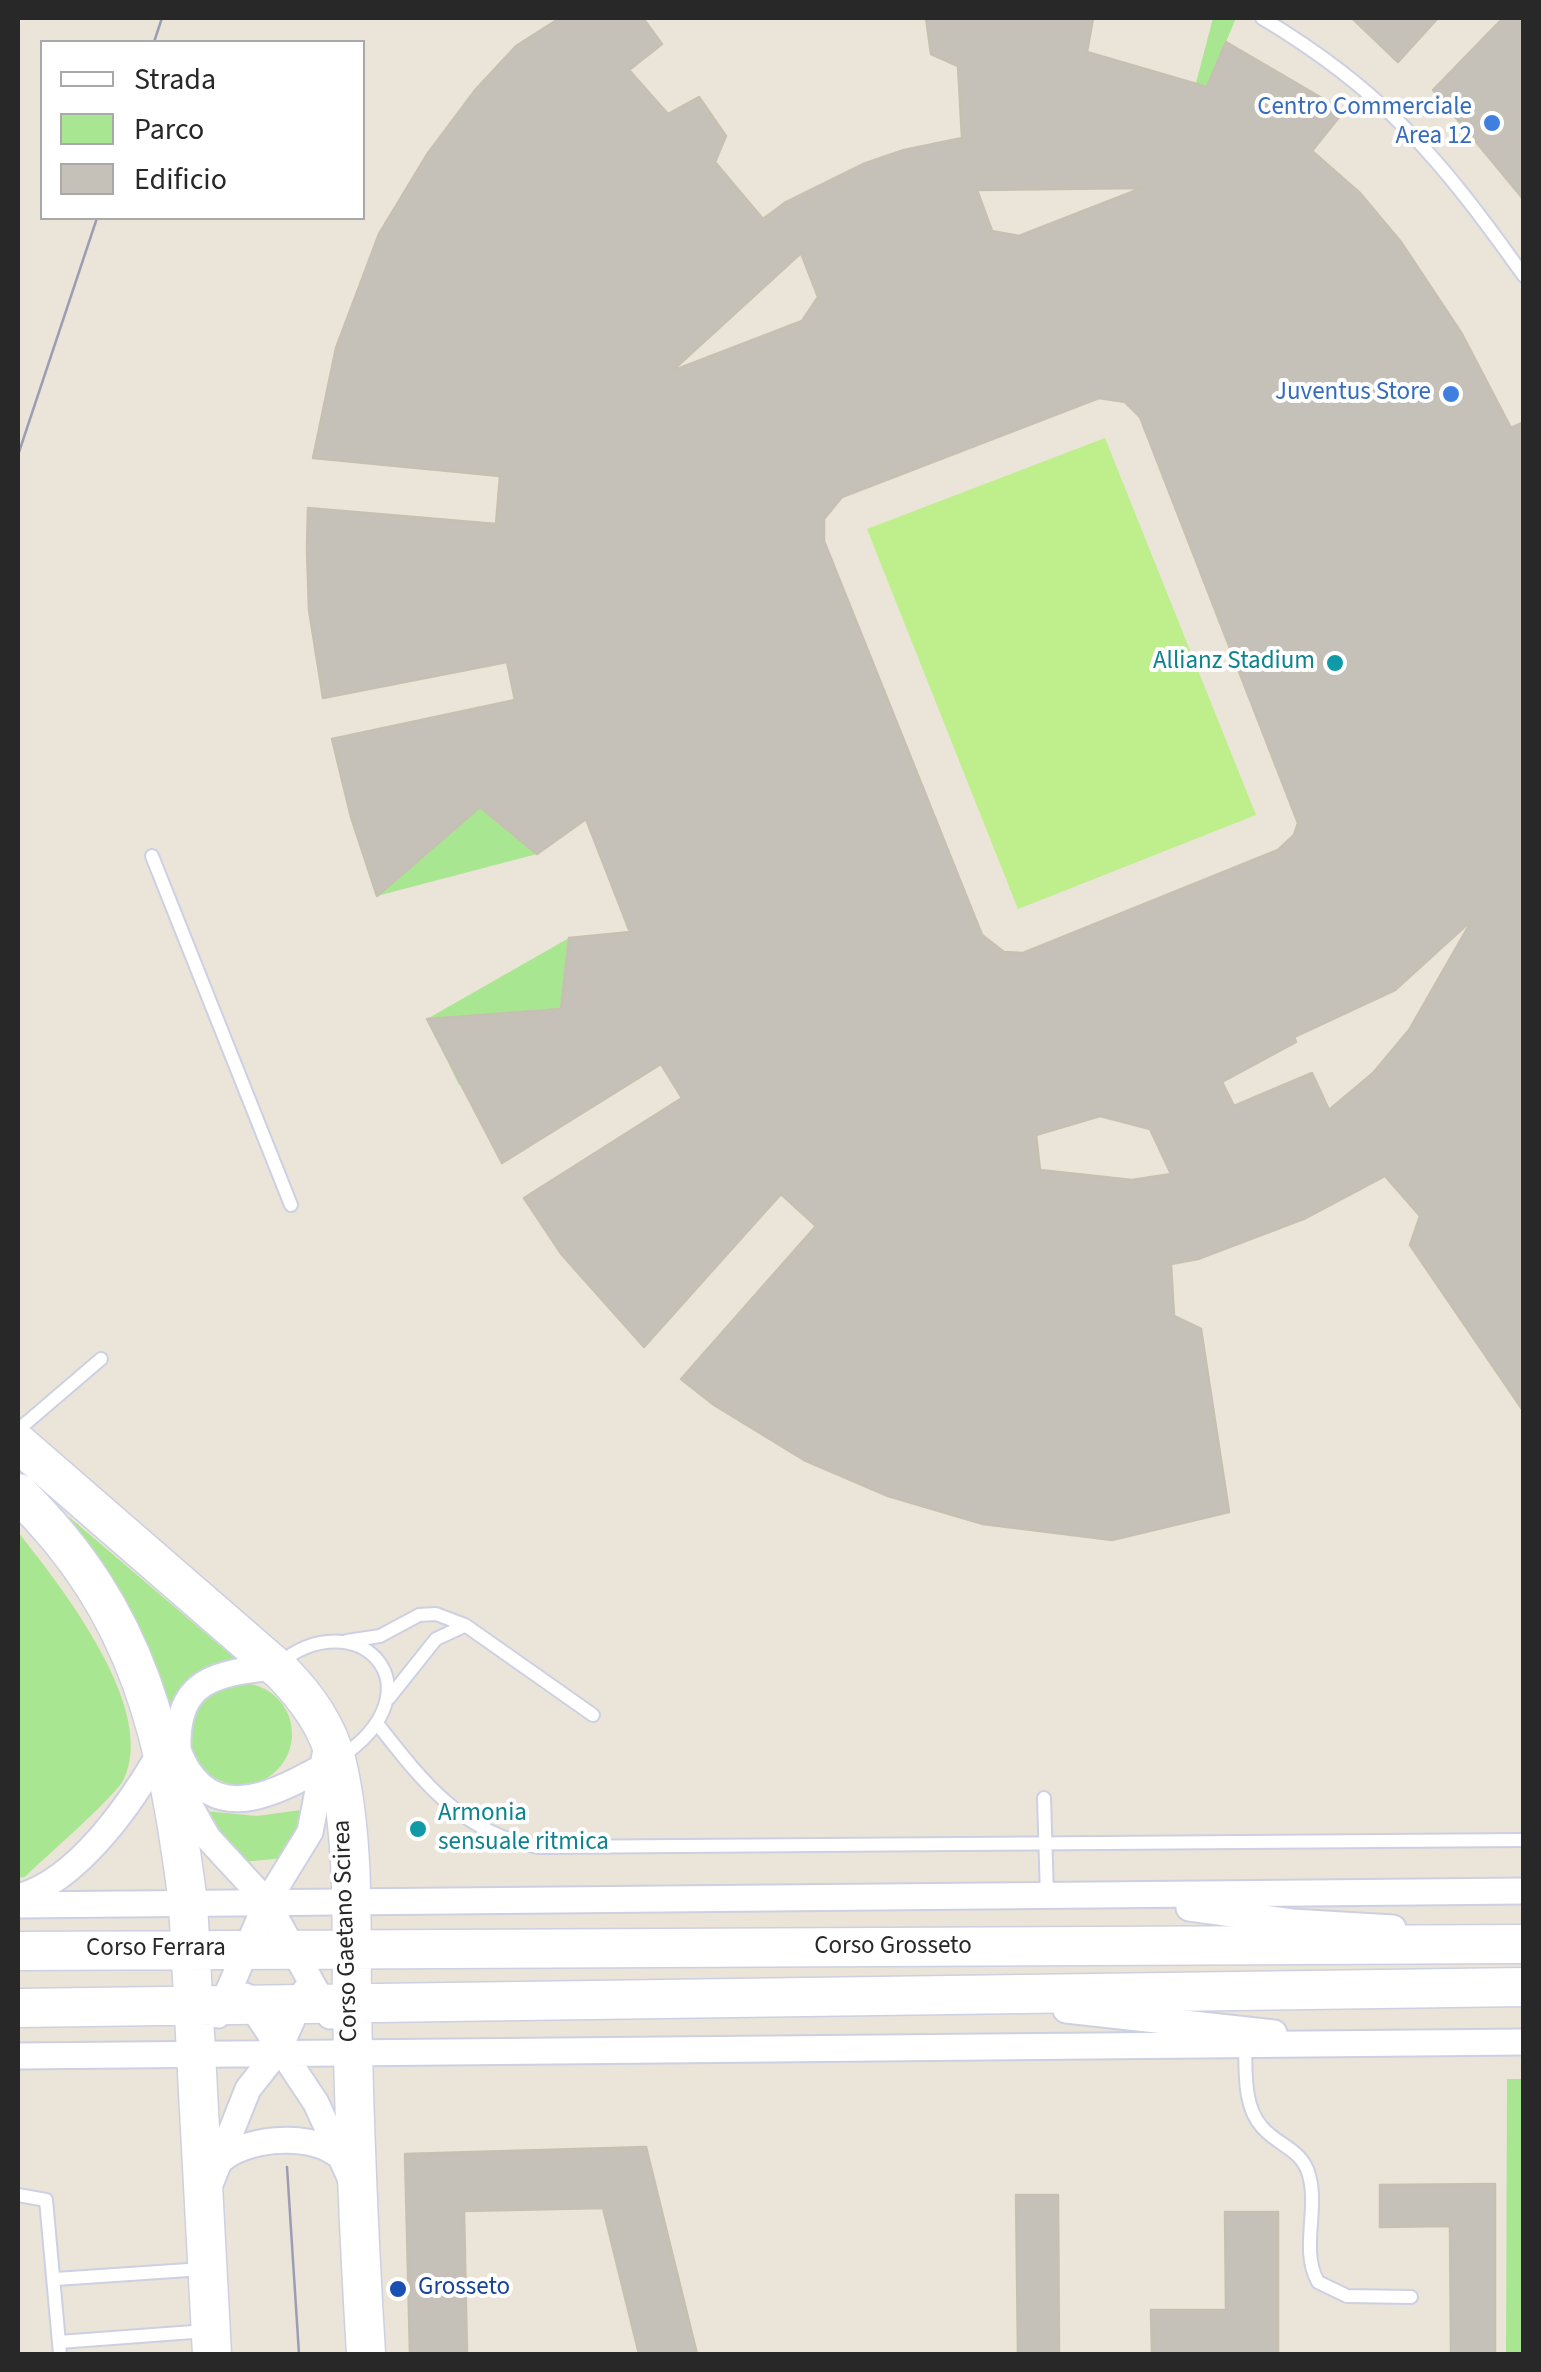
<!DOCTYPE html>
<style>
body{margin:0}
#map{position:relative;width:1541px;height:2372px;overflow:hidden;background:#ebe4d8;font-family:"Source Sans 3",sans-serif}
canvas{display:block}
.frame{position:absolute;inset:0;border:20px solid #282828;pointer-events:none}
.legend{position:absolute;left:40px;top:40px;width:325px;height:180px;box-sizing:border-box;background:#fff;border:2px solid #a9a9a9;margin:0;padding:12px 18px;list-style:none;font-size:30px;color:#282828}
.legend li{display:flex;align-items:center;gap:20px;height:50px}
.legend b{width:50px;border:2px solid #a9a9a9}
</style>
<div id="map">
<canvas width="1541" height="2372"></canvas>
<div class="frame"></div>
<ul class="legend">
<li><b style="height:12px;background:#fff"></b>Strada</li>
<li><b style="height:28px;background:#a9e691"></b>Parco</li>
<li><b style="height:28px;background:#c6c1b8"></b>Edificio</li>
</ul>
</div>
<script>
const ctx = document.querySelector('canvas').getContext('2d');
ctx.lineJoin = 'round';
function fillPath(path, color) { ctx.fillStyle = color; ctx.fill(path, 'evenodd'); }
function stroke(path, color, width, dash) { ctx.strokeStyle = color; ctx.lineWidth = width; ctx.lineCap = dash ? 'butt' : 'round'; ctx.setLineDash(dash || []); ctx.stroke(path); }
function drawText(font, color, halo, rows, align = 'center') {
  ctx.font = font + ' "Source Sans 3",sans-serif'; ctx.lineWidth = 8; ctx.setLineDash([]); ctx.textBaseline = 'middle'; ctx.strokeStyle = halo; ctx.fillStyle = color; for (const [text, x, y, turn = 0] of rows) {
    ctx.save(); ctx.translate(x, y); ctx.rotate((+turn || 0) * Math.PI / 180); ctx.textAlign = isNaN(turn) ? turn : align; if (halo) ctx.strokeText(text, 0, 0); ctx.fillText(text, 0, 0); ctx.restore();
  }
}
fillPath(new Path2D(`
 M1213,18H1236L1207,87L1196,83Z
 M523,778L480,807L537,854L377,896L353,825Z
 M569,938L610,1005L459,1085L427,1019Z
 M69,1517L237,1660C203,1666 185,1680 166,1709L61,1522Z
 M18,1532C59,1584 158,1708 124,1779C116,1796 43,1859 25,1877L18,1878Z
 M190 1734a51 51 0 1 1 102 0a51 51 0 1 1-102 0Z
 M308,1809L285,1858L242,1862L205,1811L257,1816Z
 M1507,2079H1523V2354H1506Z`), '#a9e691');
fillPath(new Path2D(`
 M1105,438L1256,815L1018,909L867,529Z`), '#bfee8c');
const building = new Path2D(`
 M560,18H643L662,44L629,70L668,114L699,97L726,136L715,162L763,219L786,202L863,164L904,150L962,138L958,66L931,54L926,18H1093L1087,52L1207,87L1226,42L1344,111L1312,151L1360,193L1401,242L1462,334L1511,428L1524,422V1412L1410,1245L1420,1216L1385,1176L1306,1218L1198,1259L1171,1264L1174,1316L1201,1329L1229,1512L1112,1540L983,1524L888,1496L804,1460L714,1405L681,1379L816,1226L781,1194L644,1347L562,1255L524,1198L682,1098L661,1064L502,1163L427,1019L561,1009L569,938L630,932L586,819L537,854L480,807L377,896L351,817L332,739L515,700L507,662L323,698L309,610L307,550L308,508L496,524L500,476L313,458L336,348L379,234L428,153L476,89L516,46ZM1142,188L1019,236L992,231L977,190ZM801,253L818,297L802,321L672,371ZM1099,398L1125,402L1140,417L1298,823L1294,835L1278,850L1023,953L1004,952L982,935L824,541V519L842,497ZM1472,920L1409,1030L1373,1073L1329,1110L1312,1073L1234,1106L1222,1082L1296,1042L1294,1037L1395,990ZM1100,1116L1150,1129L1171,1174L1132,1180L1040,1170L1036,1135Z
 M1352,18H1438L1398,62Z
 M1503,18H1524V200L1433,90Z
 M646,2147L697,2354H639L603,2208L464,2211L467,2354H410L405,2154Z
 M1495,2184V2354H1451L1450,2226L1380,2227V2185Z
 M1016,2195H1058L1059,2354H1018Z
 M1225,2212H1278V2354H1152L1151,2310H1226Z`);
fillPath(building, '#c6c1b8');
stroke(building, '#c6c0b2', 2.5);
const lane = new Path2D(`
 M1262,18C1385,91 1442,161 1524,276
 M152,856L291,1205
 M18,1430L101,1359
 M347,1641L380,1636L419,1615L436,1614L465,1625L593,1715
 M277,1665C358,1598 445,1689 338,1759
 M389,1698L436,1639L464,1626
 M379,1726C422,1781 464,1835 539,1847L1524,1840
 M1044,1798L1047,1896
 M1245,2046C1246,2072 1243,2106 1262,2127C1278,2146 1302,2149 1309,2175C1319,2210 1300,2250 1318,2282L1347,2296L1411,2297
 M18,2195L46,2200L60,2354
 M56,2279L203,2269
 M59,2342L207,2331`);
const street = new Path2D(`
 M172,1737C178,1748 181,1761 189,1772C227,1828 293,1782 336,1760
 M178,1752C175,1680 214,1673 275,1667
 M180,1788L208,1838L267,1902L330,2016
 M18,1897C79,1881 134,1799 164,1746
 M18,1905L1524,1891
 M1189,1908L1292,1922L1393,1928
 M245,1996L316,2103L354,2186
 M1066,2010L1274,2033
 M218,2015L267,1902L310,1832L325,1755
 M18,2056L1524,2042
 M219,2162C242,2138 308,2132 335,2153
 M209,2187L248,2089L278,2051L305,1991`);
const secondary = new Path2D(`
 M18,1443L283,1673C308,1699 328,1727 337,1763C355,1840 351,1926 352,2005C354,2122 359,2238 366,2354
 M18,1493C141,1613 167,1740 188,1903L212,2354
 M18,1951L1524,1944
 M18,2008L1524,1987`);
stroke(lane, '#cdd0e2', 16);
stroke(street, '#cdd0e2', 29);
stroke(secondary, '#cdd0e2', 41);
stroke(lane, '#fff', 12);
stroke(street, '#fff', 25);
stroke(secondary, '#fff', 38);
stroke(new Path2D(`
 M154,42L162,18
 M18,455L97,218
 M287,2167L299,2354`), '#9b9db3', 2.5);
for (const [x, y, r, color] of [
 [1492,123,10,"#3f7fe0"],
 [1451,394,10,"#3f7fe0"],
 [1335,663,10,"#0f9aa8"],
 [418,1829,10,"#0f9aa8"],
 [398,2289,10,"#1a4fb4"]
]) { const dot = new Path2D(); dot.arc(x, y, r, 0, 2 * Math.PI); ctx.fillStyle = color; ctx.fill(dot); stroke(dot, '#fff', 4); }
drawText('25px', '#366cbe', '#fff', [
 ["Centro Commerciale",1472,109],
 ["Area 12",1472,138],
 ["Juventus Store",1431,394]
], 'right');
drawText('25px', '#0d838f', '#fff', [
 ["Allianz Stadium",1315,663],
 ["Armonia",438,1815,"left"],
 ["sensuale ritmica",438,1844,"left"]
], 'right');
drawText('25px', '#282828', '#fff', [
 ["Corso Gaetano Scirea",347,1931,-92],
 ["Corso Grosseto",893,1948],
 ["Corso Ferrara",156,1950]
]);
drawText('25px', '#164399', '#fff', [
 ["Grosseto",418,2289]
], 'left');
</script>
